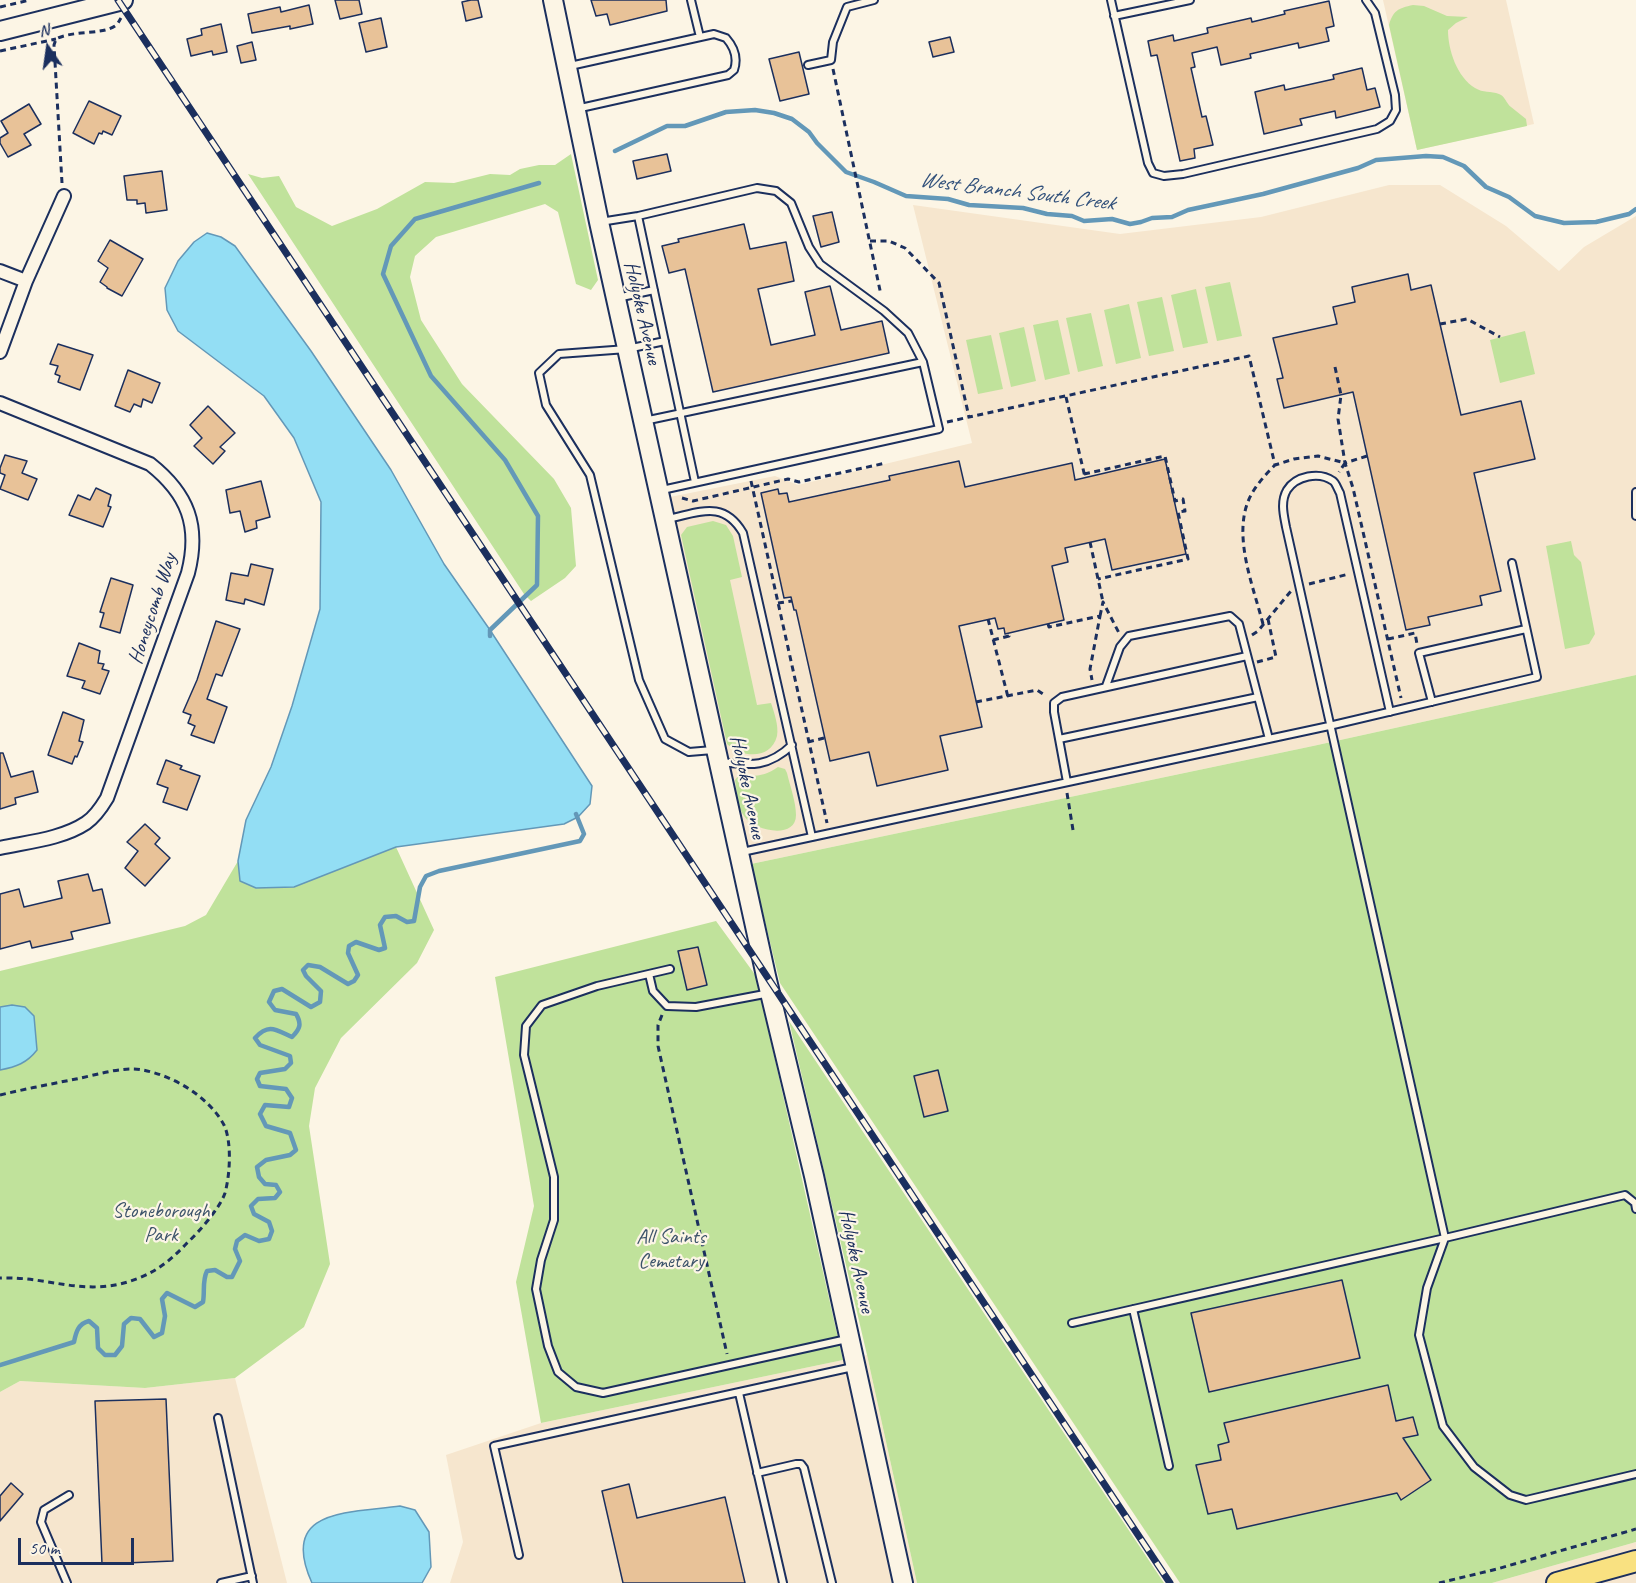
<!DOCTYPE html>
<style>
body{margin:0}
#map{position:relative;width:1636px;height:1583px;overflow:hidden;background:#fcf5e5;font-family:Caveat,sans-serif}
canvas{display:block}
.north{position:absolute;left:18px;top:18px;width:60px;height:60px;-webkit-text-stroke:4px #fcf5e5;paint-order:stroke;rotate:347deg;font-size:16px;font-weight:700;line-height:24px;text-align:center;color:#1b2f5e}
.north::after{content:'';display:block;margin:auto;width:21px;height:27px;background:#1b2f5e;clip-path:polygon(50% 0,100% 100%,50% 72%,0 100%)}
.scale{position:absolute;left:18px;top:1538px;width:116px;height:27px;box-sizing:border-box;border:3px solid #1b2f5e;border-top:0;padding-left:8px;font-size:18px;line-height:21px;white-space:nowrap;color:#1b2f5e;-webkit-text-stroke:4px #fcf5e5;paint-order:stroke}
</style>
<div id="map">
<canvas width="1636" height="1583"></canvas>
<div class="north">N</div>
<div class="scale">50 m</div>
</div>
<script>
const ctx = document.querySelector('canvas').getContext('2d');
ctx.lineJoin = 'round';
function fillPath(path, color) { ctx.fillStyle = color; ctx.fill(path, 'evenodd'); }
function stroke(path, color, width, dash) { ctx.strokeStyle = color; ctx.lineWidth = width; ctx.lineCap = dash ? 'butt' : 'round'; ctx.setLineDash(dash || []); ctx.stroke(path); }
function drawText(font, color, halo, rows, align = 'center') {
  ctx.font = font + ' Caveat,sans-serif'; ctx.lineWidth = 4.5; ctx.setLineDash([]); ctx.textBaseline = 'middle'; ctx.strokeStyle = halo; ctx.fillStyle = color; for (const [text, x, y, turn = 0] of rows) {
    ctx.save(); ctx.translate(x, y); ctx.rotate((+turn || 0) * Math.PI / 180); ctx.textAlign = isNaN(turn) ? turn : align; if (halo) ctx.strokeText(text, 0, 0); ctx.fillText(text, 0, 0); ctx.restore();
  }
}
fillPath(new Path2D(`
 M1383,0H1506L1534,124L1417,150Z
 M1389,185H1440L1506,226L1559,271L1584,247L1636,216V675L1313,746L751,864L670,497L775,476L798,485L972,443L913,205L1120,234L1261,217Z
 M867,1355L917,1583H450L463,1542L446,1455L541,1423Z
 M235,1378L287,1583H0V1392L20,1381L145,1388Z
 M1636,1542V1583H1492Z`), '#f6e6ce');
fillPath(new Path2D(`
 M1413,5L1424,6L1447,16L1468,17L1456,23L1448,30C1448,50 1457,77 1475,88C1483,93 1491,91 1499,94C1505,96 1506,103 1511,107C1516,111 1521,115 1526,119L1527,126L1417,150L1389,25C1393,11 1398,8 1413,5Z
 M571,154L598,280L591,290L576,284L558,212L545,204L436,237L415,256L410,277L421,320L462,384L554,479L571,508L576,566L565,578L531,601L524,594L248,174L262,178L279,176L296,207L332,226L377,209L425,182L454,183L490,174L510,175L520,169L539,165H555Z
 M1230,282L1242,336L1217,341L1205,287Z
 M1196,289L1208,343L1183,348L1171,295Z
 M1162,297L1174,351L1149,356L1137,302Z
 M1129,304L1141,358L1116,364L1104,310Z
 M1091,313L1103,366L1078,372L1066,318Z
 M1058,320L1070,374L1045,380L1033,325Z
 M1024,327L1036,381L1011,387L999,333Z
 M1525,331L1535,374L1500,383L1490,340Z
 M991,335L1003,389L978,394L966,340Z
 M713,521L726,525L733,536L742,577L730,580L757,705L771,703C774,712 779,726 777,736C771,760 742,758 727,744L681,535L687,527Z
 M1571,541L1574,555L1581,562L1595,634L1589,644L1565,649L1546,546Z
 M1636,675V1542L1492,1583H1180L780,983L751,864L1313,746Z
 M778,767L785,769L787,773C790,786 796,802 796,815C796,840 754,831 744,816C737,807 737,791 735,780L739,775C755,777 765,776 778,767Z
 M396,847L434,930L417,963L341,1038L315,1088L309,1126L330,1264L304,1327L235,1378L145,1388L20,1381L0,1392V971L185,926L206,915L238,861L241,881L294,887Z
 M716,921L756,976L843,1360L541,1423L516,1282L534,1206L495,977Z
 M789,1021L1164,1583H917L867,1355Z`), '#c0e29b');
const water = new Path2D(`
 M207,233L221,237L235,246L311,351L391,470L444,564L490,630L592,786L590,804L578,817L564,824L396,847L294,887L256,888L240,881L238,861L246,820L271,767L292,706L320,609L321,502L294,438L264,396L178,331L167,310L165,288L178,261L194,242Z
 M12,1005L25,1007L34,1016L37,1050C27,1063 16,1067 0,1070V1007Z
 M400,1506L415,1510L429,1532L431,1567L422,1583H312C278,1508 349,1513 400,1506Z`);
fillPath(water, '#93def4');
stroke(water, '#6398b8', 1.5);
stroke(new Path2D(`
 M615,151L667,126H685L726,112L755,110L774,113L792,119L809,132L817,143L846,172L874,182L906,196L948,199L969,205L1023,208L1047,214L1072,216L1084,221L1112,219L1130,224L1141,222L1152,218L1172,217L1188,210L1263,194L1358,168L1376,160L1426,156L1443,157L1464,166L1486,187L1509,197L1535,216L1564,223L1596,222L1629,214L1636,209
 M490,636V630L537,585L538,516L505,460L431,376L383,274L391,246L415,219L539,183
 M0,1365L74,1342C76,1332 78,1324 89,1321L97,1328L98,1348L105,1355H115L122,1346L124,1324L131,1318L140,1319L154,1337L162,1333L165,1316L162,1299L167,1293L195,1307L203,1302C205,1291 202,1281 207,1271L215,1270L227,1277H232L240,1261L235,1249L237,1241L245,1235L259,1241L269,1239L272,1231L269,1222L254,1214L251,1206L258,1199L275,1198L280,1192L276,1185L265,1184L259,1177L257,1167L266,1160L290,1155L296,1150L290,1133L266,1126L260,1114L265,1105L289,1107L292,1098L286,1089L260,1086L257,1079L260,1073L285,1069L291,1063L290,1056L260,1045L255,1038C269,1023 276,1030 292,1037C300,1029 302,1024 296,1014L275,1010L269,1002L274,991L282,989L311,1007L320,1002L321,991L306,976L303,970L308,965L320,967L348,984L354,981L358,975L348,953L349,946L356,942L379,950L385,948L380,925L385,917L396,916L407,922L414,921L420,887L426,876L439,871L580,841L584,834L576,814`), '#6398b8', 4.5);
const building = new Path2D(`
 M335,0H359L362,14L340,19Z
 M471,0H478L482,17L466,21L462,2Z
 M591,0H666L667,11L610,25L607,14L596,16Z
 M1329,1L1334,26L1326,28L1329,41L1299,48L1298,43L1250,54L1251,58L1221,65L1217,47L1192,53L1195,67L1191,68L1202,117L1206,116L1213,145L1194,149L1195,158L1180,161L1157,55L1151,56L1148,41L1173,35L1174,41L1208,33L1207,28L1251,18L1252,22L1285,14L1284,11Z
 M309,5L313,24L290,29V26L252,33L248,14L280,7L281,12Z
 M381,18L387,47L366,52L359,23Z
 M221,24L227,52L213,55L212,51L191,56L187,39L202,35L201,29Z
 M950,37L954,52L933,57L929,42Z
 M252,42L256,60L241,63L237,46Z
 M799,52L809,94L780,101L769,59Z
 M1362,68L1367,90L1375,88L1380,107L1336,118L1335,111L1300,119L1302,125L1264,134L1255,92L1284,85L1285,90L1334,79L1333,75Z
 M89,101L121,116L112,135L103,131L102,134L99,133L94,144L73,133Z
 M29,104L41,124L24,134L31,145L8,157L0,143V138L8,133L1,121Z
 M667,154L671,171L637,179L633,161Z
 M162,171L167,210L146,213L145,203L137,204V200H127L124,176Z
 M832,212L839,242L821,247L813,216Z
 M744,224L750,249L786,242L794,281L758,289L771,345L815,335L805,292L830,286L841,330L882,321L889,353L713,392L685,269L669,273L662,246L679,242L678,239Z
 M110,240L143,259L122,296L107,288V287L100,282L108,268L98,261Z
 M1408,274L1411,290L1431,285L1461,415L1521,401L1535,459L1474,473L1501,591L1480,596L1482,605L1428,617L1430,625L1406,630L1353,392L1284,408L1277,379L1283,378L1273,338L1337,324L1333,307L1355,302L1352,287Z
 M58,344L93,355L80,390L58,382L60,376L55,374L58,366L50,364Z
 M128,370L160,383L152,403L143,399L141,407L134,404L130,412L115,406Z
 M208,406L235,433L220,447L225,451L213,464L194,446L202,438L190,425Z
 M5,455L27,461L22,473L37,479L28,500L0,489L5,475L0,473V468Z
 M1165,459L1186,554L1112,570L1105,539L1065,548L1068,562L1052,566L1064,620L1005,634L1004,628L998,629L995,618L959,626L982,727L940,736L948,770L877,786L869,752L830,761L796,610H794L791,597L784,598L761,493L778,489L779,494L787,493L789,502L890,480L889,476L959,461L965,487L1072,463L1075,480Z
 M261,481L270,517L256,521L257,528L245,532L240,511L230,513L226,490Z
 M96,488L111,495L108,506L111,507L103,527L69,515L78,495L90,500Z
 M251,564L273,569L264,605L245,599L244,604L226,600L231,573L248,576Z
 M111,578L133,585L120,633L100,627L104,613L100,612Z
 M216,621L240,629L222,676L216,674L207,699L227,707L214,743L191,735L195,726L188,723L191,715L183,712L197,680Z
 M79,643L100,651L98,663L104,664L102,669L109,671L100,694L82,688L85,681L67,676Z
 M63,712L84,720L79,741L83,742L77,757L75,756L72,764L48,755Z
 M0,753H3L11,777L33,771L38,792L15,798L16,804L0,809Z
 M166,760L182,766L180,769L200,776L187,810L163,802L168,788L157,784Z
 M145,824L160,838L155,844L170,858L145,886L125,868L138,851L127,842Z
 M88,874L93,891L102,889L110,923L71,932L73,939L32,948L30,941L0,949V894L19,889L24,907L62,898L58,881Z
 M698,947L707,985L687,990L678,951Z
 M938,1070L948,1111L924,1117L914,1076Z
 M1342,1280L1360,1358L1209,1392L1191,1313Z
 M1388,1385L1396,1421L1413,1417L1418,1435L1403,1438L1431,1480L1401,1500L1397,1493L1237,1529L1232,1509L1208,1514L1196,1465L1221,1460L1218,1445L1229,1442L1224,1423Z
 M166,1399L173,1561L102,1564L95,1401Z
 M11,1483L23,1494L0,1521V1496Z
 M629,1484L637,1518L725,1497L745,1583H623L602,1491Z`);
fillPath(building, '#e8c298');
stroke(building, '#1b2f5e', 1.5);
const lane = new Path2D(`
 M691,0L700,37
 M1111,0L1148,163L1153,173L1164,176L1183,174L1377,129L1390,121L1396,110L1395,95L1375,13L1366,0
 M1114,16L1190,0
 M808,65L831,60L833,42L847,7L874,0
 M570,66L714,34L726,38C734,47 738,58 734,70L728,75L576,109
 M638,216L695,482
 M600,222L638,216L757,188L776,191L791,203L809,247L820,264L884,311L908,333L923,362
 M617,298L654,290
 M665,341L627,349L559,354L539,373L546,405L590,475L639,680L665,739L689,752L713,750
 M644,421L923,362L939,429L662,490
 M1636,492V516
 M667,519C699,513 723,499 743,533L812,837
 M1106,686L1120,647L1129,636L1230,616L1239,624L1269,739
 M1432,702L1419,653L1526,629
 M1059,739L1258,697
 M722,762C751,766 769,767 792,745
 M1067,782L1054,712V703L1062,697L1247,656
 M742,852L1329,726L1537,677L1512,563
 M670,969L597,986L542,1005L526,1026L524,1055L554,1177V1220L541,1260L536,1289L548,1346L558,1372L576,1387L603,1393L847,1339
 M649,974L653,991L667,1006L696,1007L770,993
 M1636,1209L1635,1203L1625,1195L1445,1238L1427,1288L1419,1335L1443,1426L1474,1467L1510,1495L1526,1500L1636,1474
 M1133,1309L1169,1466
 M1072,1323L1445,1238L1286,527C1284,516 1280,502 1287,490C1296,476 1319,471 1333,481C1336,483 1338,490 1340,493L1390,712
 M739,1393L783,1583
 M218,1418L253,1583
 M757,1473L796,1464H801L804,1468L832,1583
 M519,1555L494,1446L853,1367
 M67,1583L41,1522L44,1510L69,1495
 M221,1583L252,1576`);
const street = new Path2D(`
 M0,271L26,281
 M0,352L26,281L64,196
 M0,403L150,464C188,494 200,526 188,573L107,798C101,808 95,817 86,823C62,839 27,842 0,848`);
const secondary = new Path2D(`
 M553,0L599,222L739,853L766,976L814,1176L903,1583
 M0,31L123,0`);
const primary = new Path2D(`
 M1557,1583L1636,1561`);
stroke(lane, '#1b2f5e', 10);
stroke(street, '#1b2f5e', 16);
stroke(secondary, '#1b2f5e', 22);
stroke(primary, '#1b2f5e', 24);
stroke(new Path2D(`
 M0,7L30,0
 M0,51L56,39
 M833,69L881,295
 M62,183L54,45L56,39C73,30 102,35 115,26C118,24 119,21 121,18
 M870,241H889L905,248L939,283L969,417L1249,356L1275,465L1294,459L1318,456L1345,463L1339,472
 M1440,324L1467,319L1500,337
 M1335,367L1341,395L1338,419L1345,463
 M1066,397L1085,477
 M947,422L969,417
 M1367,456L1345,463L1353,488L1401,698
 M1084,474L1165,456L1175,501L1183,499L1185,511L1178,512L1188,559L1098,579
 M751,481L827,823
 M682,498L693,501L788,479L799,482L886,463
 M1090,542L1103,602
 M1309,584L1349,574
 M778,603L792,601
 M1100,616L1103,602L1119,633
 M988,619L1008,697
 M1048,624L1049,627L1100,616L1090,669L1092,680
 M1263,624C1253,585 1231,533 1251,495C1257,484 1266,474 1275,465
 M1252,635L1258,631L1291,591
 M1388,639L1415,633L1417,644
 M993,640L1009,636L1008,633
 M1257,662L1276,657L1268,619
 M976,702L1037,690L1046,696
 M808,742L824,738
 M1067,793L1073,830
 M662,1015L658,1025V1046L727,1354
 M0,1095C25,1089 51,1084 76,1079C97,1075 122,1066 143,1070C174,1076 209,1097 224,1125C232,1142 230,1175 225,1193C220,1208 199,1232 187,1243C173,1258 159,1270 139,1278C86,1299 51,1276 0,1278
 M1439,1583L1497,1569L1636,1529`), '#1b2f5e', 3, [6, 4.5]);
stroke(lane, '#fcf5e5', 6);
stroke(street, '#fcf5e5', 12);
stroke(secondary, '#fcf5e5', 18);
stroke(primary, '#f9e181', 20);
const rail = new Path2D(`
 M118,0L1170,1583`);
stroke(rail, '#1b2f5e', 7);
stroke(rail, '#fcf5e5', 4.5, [14]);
drawText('21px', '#1b2f5e', '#fcf5e5', [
 ["Holyoke Avenue",642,313,77],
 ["Honeycomb Way",153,609,-72],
 ["Holyoke Avenue",747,787,78],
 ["Holyoke Avenue",856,1261,78]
]);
drawText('21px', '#3c536a', '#fcf5e5', [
 ["Stoneborough",161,1211],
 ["Park",161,1235],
 ["All Saints",671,1237],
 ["Cemetary",671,1261]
]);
drawText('italic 22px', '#33527c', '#fcf5e5', [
 ["West Branch South Creek",1017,192,7]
]);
</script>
